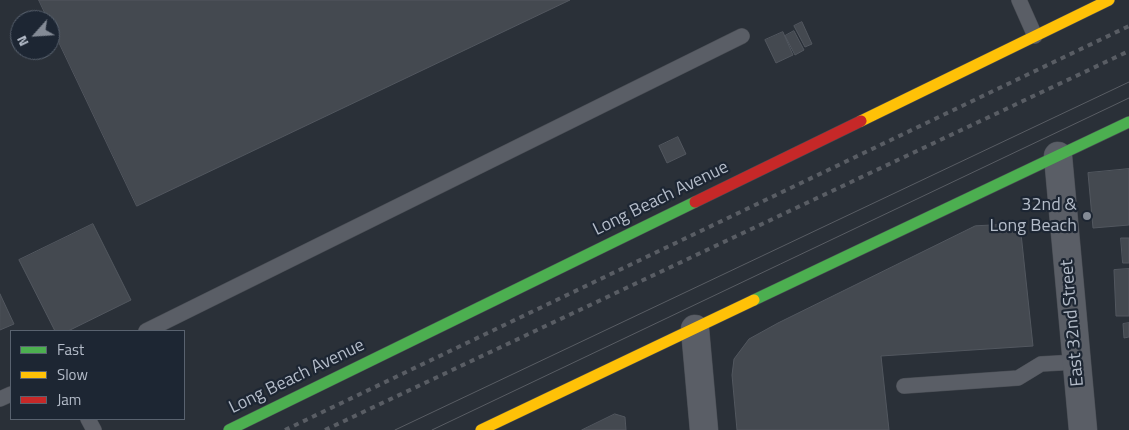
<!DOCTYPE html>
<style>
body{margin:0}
#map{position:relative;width:1129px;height:430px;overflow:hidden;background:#2a3038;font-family:"Titillium Web",sans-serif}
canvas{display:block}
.legend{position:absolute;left:10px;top:330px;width:175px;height:90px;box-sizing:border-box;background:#1d2633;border:1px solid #59626f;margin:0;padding:6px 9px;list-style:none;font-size:15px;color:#b4bcc9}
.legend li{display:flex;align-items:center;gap:10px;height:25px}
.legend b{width:25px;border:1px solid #59626f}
.north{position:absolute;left:10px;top:10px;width:50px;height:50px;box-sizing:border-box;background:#1d2633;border:1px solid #59626f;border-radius:50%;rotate:244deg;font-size:14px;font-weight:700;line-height:20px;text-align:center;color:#b4bcc9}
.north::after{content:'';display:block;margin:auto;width:18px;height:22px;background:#848b96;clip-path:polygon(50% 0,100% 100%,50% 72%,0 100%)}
</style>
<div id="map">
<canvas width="1129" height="430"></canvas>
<ul class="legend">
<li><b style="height:6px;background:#4caf50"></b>Fast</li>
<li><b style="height:6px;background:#ffc107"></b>Slow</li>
<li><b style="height:6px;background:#c62828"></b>Jam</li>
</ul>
<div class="north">N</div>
</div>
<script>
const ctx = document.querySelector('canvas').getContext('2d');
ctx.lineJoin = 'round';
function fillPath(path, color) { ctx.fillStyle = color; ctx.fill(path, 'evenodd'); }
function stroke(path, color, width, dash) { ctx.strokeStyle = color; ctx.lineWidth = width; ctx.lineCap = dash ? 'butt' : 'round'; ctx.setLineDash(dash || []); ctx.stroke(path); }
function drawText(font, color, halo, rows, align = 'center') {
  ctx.font = font + ' "Titillium Web",sans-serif'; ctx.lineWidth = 4.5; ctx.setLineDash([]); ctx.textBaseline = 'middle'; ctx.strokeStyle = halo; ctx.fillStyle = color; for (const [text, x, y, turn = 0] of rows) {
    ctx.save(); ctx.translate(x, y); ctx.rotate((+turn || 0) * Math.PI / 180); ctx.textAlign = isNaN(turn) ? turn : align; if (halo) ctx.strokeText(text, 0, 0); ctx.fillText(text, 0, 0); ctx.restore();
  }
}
const building = new Path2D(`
 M39,0H570L137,206Z
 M802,22L812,44L805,47L794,26Z
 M794,31L804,50L795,55L785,36Z
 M783,32L793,55L776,63L765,40Z
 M678,137L686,154L667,163L659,146Z
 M1129,169V225L1093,228L1088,173Z
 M93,224L131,300L68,331H55L19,260Z
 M1020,224L1033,346L881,356L889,430H737L732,375L734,359L749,339L778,323L975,226Z
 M1121,238H1129V263H1123Z
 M1129,269V316H1116L1114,270Z
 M0,294L14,324L0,330Z
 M1129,323V337L1124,338L1123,324Z
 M615,414L625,417L626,430H582Z`);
fillPath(building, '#444950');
stroke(building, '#52575f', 1);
const lane = new Path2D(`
 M1019,0L1035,36
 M146,331L742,36
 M904,386L1018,378L1041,364L1076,362
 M0,399L11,394
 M88,419L94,430`);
const street = new Path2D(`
 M1058,156L1083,430
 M695,329L704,430`);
const fast = new Path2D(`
 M754,300L1129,122
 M229,430L695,202`);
const slow = new Path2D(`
 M861,121L1109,0
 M481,430L754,300`);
const jam = new Path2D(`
 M695,202L861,121`);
stroke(lane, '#484c53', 16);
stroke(street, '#484c53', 29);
stroke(fast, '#484c53', 12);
stroke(slow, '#484c53', 12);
stroke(jam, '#484c53', 12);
stroke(lane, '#5a5e66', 15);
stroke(street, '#5a5e66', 28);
stroke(fast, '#4caf50', 11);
stroke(slow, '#ffc107', 11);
stroke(jam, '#c62828', 11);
stroke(new Path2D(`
 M395,430L1129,82
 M432,430L1129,98`), '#595d64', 1);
stroke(new Path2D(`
 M285,430L1129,26
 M325,430L1129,51`), '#595d64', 4, [5, 5]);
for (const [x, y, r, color] of [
 [1087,216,5,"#848b96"]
]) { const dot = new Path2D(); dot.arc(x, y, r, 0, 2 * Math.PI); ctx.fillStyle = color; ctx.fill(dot); stroke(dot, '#1d2633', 2); }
drawText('18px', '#b4bcc9', '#1d2633', [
 ["Long Beach Avenue",661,199,-26],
 ["East 32nd Street",1073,323,-95],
 ["Long Beach Avenue",297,377,-26]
]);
drawText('18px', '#b4bcc9', '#1d2633', [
 ["32nd &",1077,206],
 ["Long Beach",1077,227]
], 'right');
</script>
